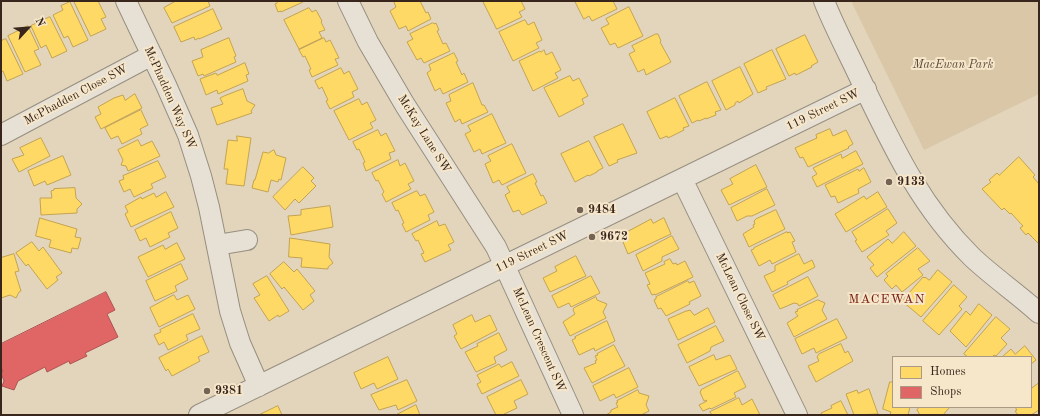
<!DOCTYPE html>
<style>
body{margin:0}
#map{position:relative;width:1040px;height:416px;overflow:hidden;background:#e2d5bc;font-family:"Old Standard TT",serif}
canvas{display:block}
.frame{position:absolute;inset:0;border:2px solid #38261d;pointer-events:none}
.legend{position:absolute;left:892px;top:356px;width:140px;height:52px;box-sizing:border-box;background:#f6e7ca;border:1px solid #aa9a85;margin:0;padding:5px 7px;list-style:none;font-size:12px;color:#38261d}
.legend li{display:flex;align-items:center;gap:8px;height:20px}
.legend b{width:20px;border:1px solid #aa9a85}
.north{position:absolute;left:8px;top:8px;width:40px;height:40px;-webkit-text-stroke:3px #f6e7ca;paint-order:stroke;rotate:64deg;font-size:11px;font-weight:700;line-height:16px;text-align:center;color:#38261d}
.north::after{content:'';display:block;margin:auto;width:14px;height:18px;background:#38261d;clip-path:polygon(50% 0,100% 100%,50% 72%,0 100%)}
</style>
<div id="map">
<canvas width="1040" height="416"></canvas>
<div class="frame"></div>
<ul class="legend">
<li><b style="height:11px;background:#ffd966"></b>Homes</li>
<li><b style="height:11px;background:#e06666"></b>Shops</li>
</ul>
<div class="north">N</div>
</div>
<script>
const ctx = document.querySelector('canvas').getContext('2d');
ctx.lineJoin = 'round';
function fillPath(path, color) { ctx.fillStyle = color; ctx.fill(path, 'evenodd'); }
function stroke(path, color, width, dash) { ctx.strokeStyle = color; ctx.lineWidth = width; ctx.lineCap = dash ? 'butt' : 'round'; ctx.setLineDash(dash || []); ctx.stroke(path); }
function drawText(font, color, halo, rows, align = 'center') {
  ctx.font = font + ' "Old Standard TT",serif'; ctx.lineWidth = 4; ctx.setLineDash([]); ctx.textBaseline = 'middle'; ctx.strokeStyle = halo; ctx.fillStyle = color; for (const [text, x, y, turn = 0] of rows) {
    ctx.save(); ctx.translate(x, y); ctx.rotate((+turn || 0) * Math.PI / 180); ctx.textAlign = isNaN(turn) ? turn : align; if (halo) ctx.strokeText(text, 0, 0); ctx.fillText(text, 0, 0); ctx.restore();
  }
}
fillPath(new Path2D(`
 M851,1H1039V94L924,150Z`), '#d9c7a7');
const homes = new Path2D(`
 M74,1H98L106,17L101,19L106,29L91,36Z
 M176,1H208L210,6L172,23L164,8Z
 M276,1H303V2L281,12V11L278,12L275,4L277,3Z
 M396,1H420L426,13L428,12L431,19L408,31L406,26L399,29L390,11L396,7L394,2Z
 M483,1H521L525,9L519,12L522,17L497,29Z
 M575,1H613L617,9L592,21L589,16L584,19Z
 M70,2L88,40L73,47L68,36L64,38L53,15L63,10L61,6Z
 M629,7L643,36L618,48L615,43L610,45L601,28L609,24L606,19Z
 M309,8L312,12L316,10L322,21L321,22L325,30L319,32L322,38L299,49L284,20Z
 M213,9L222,29L199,39V38L195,40L194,37L181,42L174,27Z
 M50,17L67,51L52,58L46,45L41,48L31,26Z
 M525,20L528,25L534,22L542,40L536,43L539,48L513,61L499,32Z
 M433,23L434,24L436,23L439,30L437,31L443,44L446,43L450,51L424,63L421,58L417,60L407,42L413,39L410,34Z
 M28,26L39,49L34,51L41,65L25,72L8,36Z
 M656,34H658L661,41L660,42L671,62L646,75L644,69L638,72L629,54L635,51L632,46Z
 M805,35L818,62L811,66L812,67L796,75L795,73L789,76L776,49Z
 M229,38L236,56L234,57L236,62L204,76L203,74L198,76L192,61L203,57L201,50Z
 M324,38L326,42L330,40L339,58L335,59L338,65L312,77L309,70L311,69L305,56L303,57L299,50Z
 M6,39L23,74L7,81L3,71L1,72V41Z
 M544,50L546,55L552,52L561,70L555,73L558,78L533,91L519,61L540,51L541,52Z
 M772,50L786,79L766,87L767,89L758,93L744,64Z
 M454,53L458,61L456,62L462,75L464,73L468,82L443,94L440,88L435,91L427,73L431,70L429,65Z
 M245,63L249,74L246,75L248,81L218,94L217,90L206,95L200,79L216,73L217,75Z
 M740,67L753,94L739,103L738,101L735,103V105L726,110L712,81Z
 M341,68L344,74L349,71L358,89L352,92L354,97L330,109L326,101L328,100L322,87L319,89L315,81Z
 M570,76L573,81L579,78L588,96L582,99L584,104L559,117L544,88Z
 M707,82L721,110L715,112L716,115L706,119V118L699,121L698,120L692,123L679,96Z
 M473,83L482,105H484L488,112L462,124L460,119L455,122L446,103L451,101L449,95Z
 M243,89L247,101L255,105L251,111L252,113L217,125L211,108L223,104L220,98L224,96Z
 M135,94L142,108L101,129L95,117L101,114L98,107L114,98L123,95L125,100Z
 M675,98L689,126L683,128L684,130L668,138L667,136L660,139L647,112Z
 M359,99L362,105L367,102L376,120L370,123L373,128L349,140L334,111Z
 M141,110L148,125L140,129L142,134L122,144L118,136L111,139L105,128Z
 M492,114L506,143L482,154L480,149L474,152L465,134L471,131L468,126Z
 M623,124L637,153L617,160L618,162L609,166L594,137Z
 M830,129L833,136L846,130L853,144L848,147L849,148L808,167L803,157L800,158L795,148L817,138L816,135Z
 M378,130L381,136L386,133L395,151L389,153L391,159L366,171L363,163L365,162L359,149L357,150L353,142Z
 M237,136L251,138L244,186L226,184L228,169H224L228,140L237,141Z
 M41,138L50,156L19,172L12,159L24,155L20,148Z
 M138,140L141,146L152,141L160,156L128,171L126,166L121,165L123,160L118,150Z
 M589,141L603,168L597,171V172L589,176L588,175L575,182L561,154Z
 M512,144L526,173L502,185L499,180L493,183L485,164L491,161L488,156Z
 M274,150L276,155L286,158L281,180L279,179L278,182L271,180L268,192L252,188L254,180H255L263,152L268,153Z
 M856,151L863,164L817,187L812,177L817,174L813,168L841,154L842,158Z
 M63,156L71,175L47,185L45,181L34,186L28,171Z
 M1019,157L1035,175L1033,177L1039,184V244L1028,233L1026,235L1020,228L1023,226L1011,213L1010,214L1004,208L1002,210L982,189L991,182L989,180L997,173L999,175Z
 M398,160L400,166L405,163L414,181L408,184L411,189L386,202L382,194L384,192L378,180L376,181L372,173Z
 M158,161L166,177L151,184L153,188L134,197L130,189L124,192L119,181L124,179L123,176Z
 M756,165L767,187L729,205L721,190L733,184L730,179Z
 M303,167L314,178L311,181L316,186L299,203L295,199L285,210L273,197Z
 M864,168L871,182L858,189L859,193L838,203L835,196L831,197L825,185L858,169L859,171Z
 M533,174L537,182L535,183L541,196L543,195L547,203L522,215L519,210L513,212L505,195L510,192L507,187Z
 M75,188L76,198L82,204L77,209V213L41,215L40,198H52L51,191L54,190V189Z
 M767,189L775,205L752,216H747L737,221L731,208Z
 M417,191L420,196L425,194L434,212L428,215L430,220L406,232L402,224L404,223L398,210L396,211L392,203Z
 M166,192L174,207L131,227L125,214L128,212L125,206L141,197L142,199L154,193L156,197Z
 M878,192L887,207L846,232L835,214L864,196L866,199Z
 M330,206L333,227L291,235L288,216L301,215V210Z
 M888,209L897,223L886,231L889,235L862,252L855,241L857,240L852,232Z
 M776,210L785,229L749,247L743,234L754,227L753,225L755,224L754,221L756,219Z
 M171,212L178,228L168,233L170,237L150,247L146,238L140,241L135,230Z
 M40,218L77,229L75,237L81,238L78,249L72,248L71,253L49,247L51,240L36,236Z
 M664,218L671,234L628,254L623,242L626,241L623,234L651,219L653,223Z
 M437,221L439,226L445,224L454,242L448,245L451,250L425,262L421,254L424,253L418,240L416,241L412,234Z
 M787,232V233L790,232L795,241L792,242L796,252L772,264L770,260L759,266L751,250L754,249V248Z
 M904,232L916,246L877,277L870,268L874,265L867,257L888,239L892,243Z
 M672,236L679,249L662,257V261L643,271L636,255Z
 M290,238L330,244L329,257L333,263L328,267V269L301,267L302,258L289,257Z
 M32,242L39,251L43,247L62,273L56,277L58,280L47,289L28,264L26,266L16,253Z
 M177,243L185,259L148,277L138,257L163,245L165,249Z
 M918,248L930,261L918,269L923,275L902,292L896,285L892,289L884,280L888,276L886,274Z
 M14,254L19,271L15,272L21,291L19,292L16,298L10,295L1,298V258Z
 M799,254L804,264L812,260L815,267L787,282L788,284L772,292L764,276L775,271V266Z
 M576,256L586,276L550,292L543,278L557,271L555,267Z
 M670,259L673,264L676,263L677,265L685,261L693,277L655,295V294L652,295L647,285L650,284L645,273L665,264L664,262Z
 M284,262L294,272L297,269L315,291L310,295L314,301L303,310L284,287L282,289L270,274Z
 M181,264L188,279L175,286L177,291L155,301L146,281Z
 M938,270L952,282L921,317L902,301L923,277L924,278L925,277L929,280Z
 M267,276L289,311L279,317L278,315L269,321L254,298L260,295L253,284Z
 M591,276L600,293L571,307L569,303L558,308L552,296Z
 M808,277L818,296L799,306L798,304L794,303L780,309L773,295Z
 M688,281L689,283L694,281L701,296L689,302L690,304L666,316L661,308L658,309L654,300L656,299V297Z
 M954,285L967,297L959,306L962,309L939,335L923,321Z
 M174,295L177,300L188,295L195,309L159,327L150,308Z
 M596,297L597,300L607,304L603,312L606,318L570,336L563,322L575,314L573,310L574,308Z
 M818,300L825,303L822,310L827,319L794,337L787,323L798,316L795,312L798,311L797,310Z
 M979,304L992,315L966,347L950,331L966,311L970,315Z
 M708,308L715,322L678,340L668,319L686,311H687L690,310L694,315Z
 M193,314L200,329L186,335L188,340L168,350L164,342L159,345L154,335L161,332L160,330Z
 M472,315L475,322L490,315L497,330L461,349L454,336L457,334L453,325Z
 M996,317L1010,329L1001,338L1007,344L996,356L994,355L992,357H968L964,354Z
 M837,319L847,338L816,353L814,348L802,354L795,339Z
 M607,321L615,341L595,351L594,348L579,355L572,340L576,338L575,337Z
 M716,326L724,341L711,347L710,351L687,363L678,345Z
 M499,333L507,350L494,357L496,363L476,372L465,352L478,346L477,344Z
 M202,336L209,352L198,357L200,361L172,376L168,369L166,371L159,358Z
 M841,344L845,353L848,351L853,361L816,382L808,366L819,361L817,357L819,354Z
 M614,345L625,366L592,383L584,368L596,363L595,361L597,360L595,356L598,355L597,354Z
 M1025,346L1036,360L1031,364V357H1002L1011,349L1015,354Z
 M714,355L716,360L730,355L737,369L699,386L689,367Z
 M388,357L398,379L377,389L374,383L361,389L354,373Z
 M512,362L519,376L482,394L477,384L481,382L477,375L499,364L501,367Z
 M629,368L638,387L616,398L614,394L600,401L593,386Z
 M738,371L746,387L734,393L736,397L711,409L710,408L703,411L699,405L707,401L706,400L704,401L700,392L701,391V390Z
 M407,380L417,401L398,410L396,405L379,410L371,395Z
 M521,380L528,394L514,401L517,408L502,415H496L487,397Z
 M890,382H893V407H910L908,415H890L891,412L883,409Z
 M1039,383V410L1031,415H1018L1015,411L1017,410L1015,407H1031V389Z
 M869,389L878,414L854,415L846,394L857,390L858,393Z
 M638,390L639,393L649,396L646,405L649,411L641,415H606L611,412V410L618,407L616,403L618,402L617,401Z
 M739,398L742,405L752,399L760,415H712L710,412Z
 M841,401L848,415H822L821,413L832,408L831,406Z
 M416,405L420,415H396Z
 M278,406L282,415H259Z
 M920,407H948L949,408L943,415H920L917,410Z`);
fillPath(homes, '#ffd966');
stroke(homes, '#c3a350', 1);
const shops = new Path2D(`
 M106,292L115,310L107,314L118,337L85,353L87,356L70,364L69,361L47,372L45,367L18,381L14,390L2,386L4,381L1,373L3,372L1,367V344Z`);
fillPath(shops, '#e06666');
stroke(shops, '#ae5350', 1);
const minor = new Path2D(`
 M126,1L166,85L188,135L201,176L209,207L230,311L240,343L259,386
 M348,1L368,42L405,105L496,247L573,415
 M824,1C836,31 852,60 865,89C895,151 922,208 972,257C993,277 1017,293 1039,313
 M1,135L152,55
 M682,179L797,415
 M217,245L247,240
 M199,415L866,89`);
stroke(minor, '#978e7f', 22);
stroke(minor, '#e7e0d4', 20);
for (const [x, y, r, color] of [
 [889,182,4,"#746355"],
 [580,210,4,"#746355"],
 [592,237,4,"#746355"],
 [207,391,4,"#746355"]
]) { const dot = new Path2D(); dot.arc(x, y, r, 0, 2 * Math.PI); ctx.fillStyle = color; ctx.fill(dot); stroke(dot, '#f6e7ca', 1.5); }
drawText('italic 12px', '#5e4b3b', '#f6e7ca', [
 ["MacEwan Park",953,65]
]);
drawText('12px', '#38261d', '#f6e7ca', [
 ["McPhadden Close SW",76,95,-28],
 ["McPhadden Way SW",170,98,66],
 ["119 Street SW",823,110,-26],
 ["McKay Lane SW",424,134,58],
 ["119 Street SW",532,252,-26],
 ["McLean Close SW",740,297,64],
 ["McLean Crescent SW",539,340,66]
]);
drawText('bold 12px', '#38261d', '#f6e7ca', [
 ["9133",897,182],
 ["9484",588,210],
 ["9672",600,237],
 ["9381",215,391]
], 'left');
ctx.letterSpacing = '1px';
drawText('13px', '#7a1f14', '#f6e7ca', [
 ["MACEWAN",887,300]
]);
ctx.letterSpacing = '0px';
</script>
